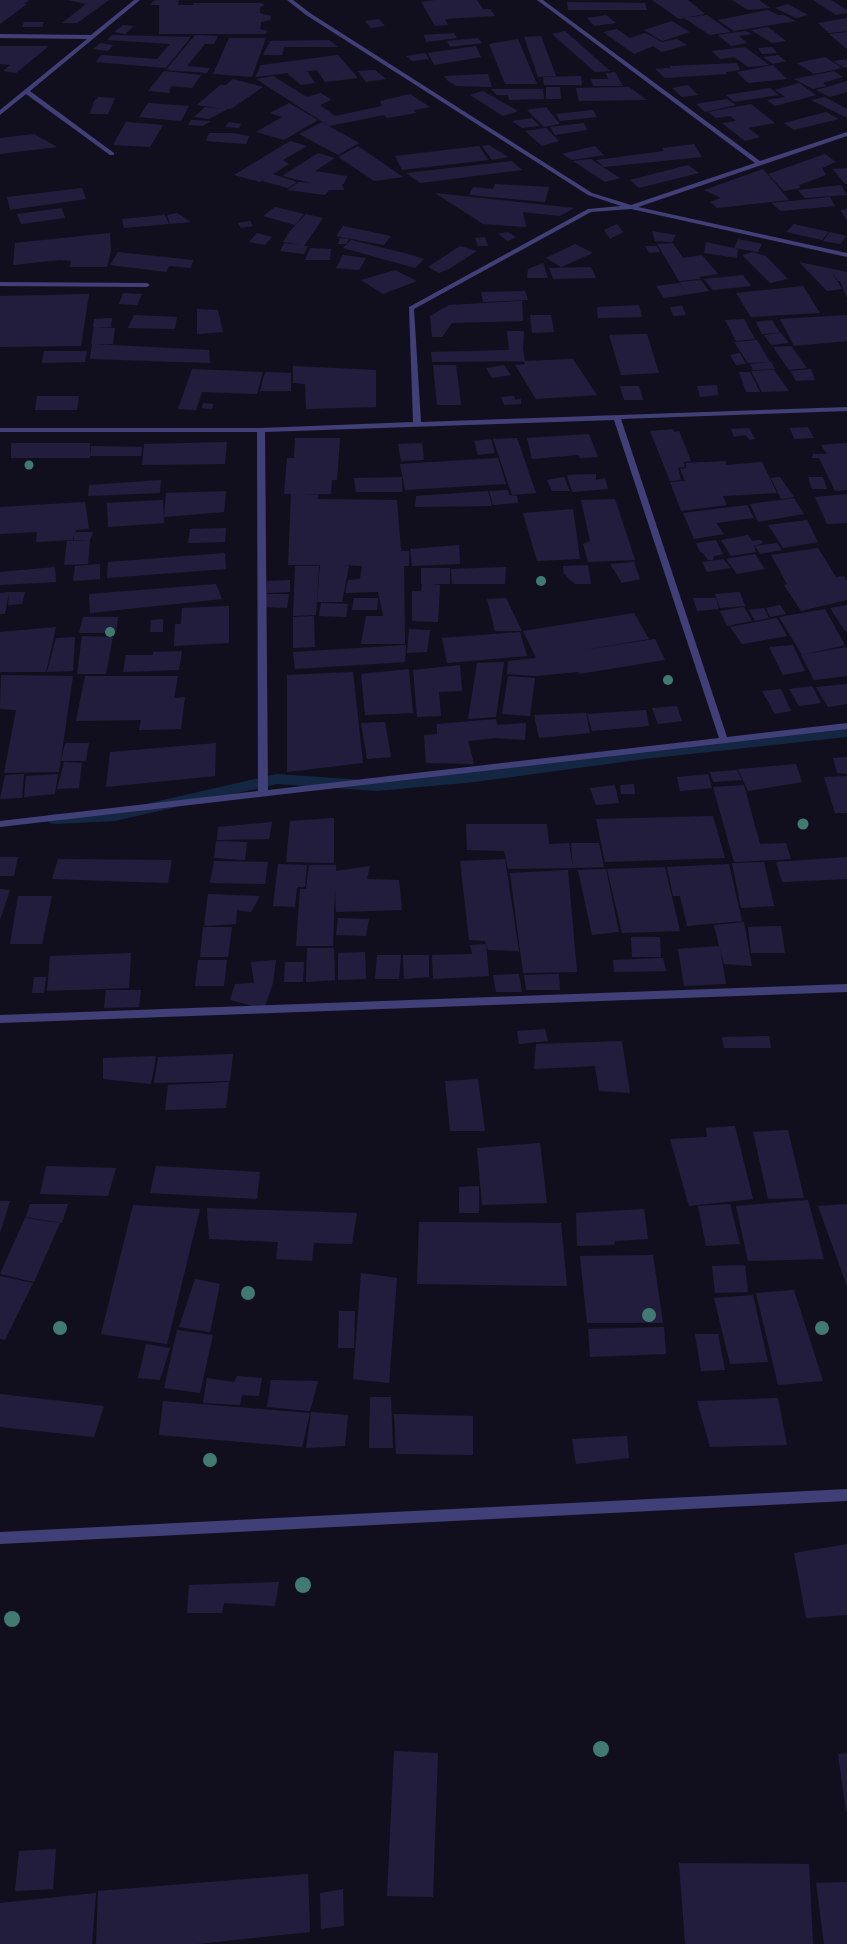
<!DOCTYPE html>
<style>
body{margin:0}
canvas{display:block;background:#110f1e}
</style>
<canvas width="847" height="1944"></canvas>
<script>
const ctx = document.querySelector('canvas').getContext('2d');
ctx.lineJoin = 'round';
function fillPath(path, color) { ctx.fillStyle = color; ctx.fill(path, 'evenodd'); }
fillPath(new Path2D(`
 M847,727V737L644,759L475,782L377,791L277,784L115,821L55,824L49,823L47,819L49,815L55,814L115,811L277,774L377,781L475,772L644,749Z`), '#142742');
fillPath(new Path2D(`
 M0,0H29L24,4H27L0,24Z
 M68,0H109L77,23H62L86,4Z
 M155,0H179L178,5H193L194,3H260L264,4L263,6L260,7V13L271,16L270,20L261,22L260,29L268,31L265,34H159V5H150Z
 M435,0H477L483,9H490L495,16L445,19L448,25L435,26L421,2Z
 M652,0H688L705,14L679,19Z
 M732,0H759L770,8L748,10Z
 M813,0H831L847,10V13L836,15Z
 M567,2L645,3L647,10H568Z
 M788,4L808,15L796,18L775,8Z
 M768,10L778,15H784L796,21L734,31L718,20Z
 M606,15L616,23L594,26L587,18Z
 M707,15L731,32L710,35L684,18Z
 M847,18V31L829,33L818,23Z
 M379,19L385,26L371,28L365,21Z
 M672,21L690,32L662,41L644,30Z
 M24,22H44L42,27H22Z
 M123,25L134,26L125,34L114,32Z
 M768,27L786,41L772,43L751,30Z
 M617,29L630,38L645,33L662,42L677,39L687,45L662,52L653,46L634,54L603,32Z
 M565,31L610,71L595,72L552,34Z
 M746,31L752,34L739,36L747,43L731,46L718,35Z
 M847,32V49L829,34Z
 M454,33L457,38L426,42L424,35Z
 M112,35L191,37L166,68L96,62L101,55L157,59L170,44L107,40Z
 M195,35L218,36L214,44H205L187,66L210,68L207,73L166,70Z
 M541,36L556,76L538,77L524,37Z
 M229,38H266L252,77L213,74Z
 M478,38L482,43L450,47L447,41Z
 M518,39L537,84H505L489,44Z
 M329,40L338,47H284L282,55H263L270,41Z
 M100,43L113,45L108,51L93,49Z
 M0,46H49L16,73L3,71L10,65L0,64Z
 M476,46L481,57L434,65L428,53Z
 M745,47L769,65L748,67L734,57L720,59L712,51Z
 M772,47L777,53L762,54L758,48Z
 M425,53L429,59L412,61L406,56Z
 M338,55L358,78L325,82L317,70L307,71L315,83L301,85L287,73L255,77L261,65Z
 M778,55L786,61L773,64L763,57Z
 M825,57L842,68L814,74L797,63Z
 M847,59V67L845,68L833,61Z
 M737,63L740,70L726,72V74L665,78L655,69L670,68V66Z
 M773,65L787,79L748,83L737,72Z
 M375,70L386,79L366,82L358,71Z
 M164,71L201,75L192,88L171,86L169,93L148,91Z
 M834,71L843,77L823,83L826,86L813,89L794,79Z
 M615,72L623,86H593L591,79H608L606,73Z
 M488,74L492,87L456,86L448,81L444,76Z
 M273,76L307,97L321,93L331,100L320,105L335,116L382,106L380,101L410,94L430,107L414,110L416,113L387,118L384,115L329,126L256,79Z
 M581,76L582,85H544L543,77Z
 M233,79L263,87L231,109H228L209,119L194,117L205,107L224,109L197,105L220,85H226Z
 M847,81V92L830,97L816,90Z
 M799,83L816,95L775,106L767,100L785,97L775,90Z
 M688,85L698,95L682,97L672,88Z
 M546,87H560L561,99H546Z
 M629,87L647,100L579,101L576,88Z
 M770,88L779,95L734,102L726,95Z
 M491,89H543L544,99L509,100L508,95H497Z
 M483,91L518,111L503,116L470,95Z
 M98,97L115,98L108,114H90L94,101Z
 M825,97L847,109V118L811,100Z
 M727,99L736,105L705,112L696,104Z
 M148,103L189,106L181,121L139,117Z
 M289,103L318,120L284,140L256,132L282,117L270,113Z
 M751,104L775,123L748,128L760,137L745,141L722,123L736,121L730,116L716,118L708,112Z
 M546,107L560,124L544,127L527,110Z
 M593,110L597,117L560,121L556,114Z
 M826,112L839,119L794,130L784,123Z
 M532,118L540,126L522,128L512,121Z
 M191,120L211,121L203,126L188,125Z
 M126,122L163,125L150,147L113,145Z
 M229,122L241,124L239,128L225,127Z
 M322,122L327,125L359,143L338,155L299,134Z
 M584,123L587,130L555,135L550,127Z
 M546,128L559,141L542,146L525,131Z
 M209,133H232L249,136L246,144L206,141Z
 M34,134L57,147L0,154V138Z
 M290,141L307,146L283,160L289,164L260,182L234,175Z
 M694,144L702,157L604,167L596,160L664,151L662,148Z
 M489,145L508,157L492,160L482,146Z
 M358,146L403,177L374,181L338,157Z
 M479,146L488,160L402,170L395,156Z
 M595,146L604,155L572,160L562,154Z
 M318,153L335,158L315,171L347,176L344,184H342L344,190H329L325,195L287,190L299,182L312,183L282,176Z
 M825,154L836,162L822,168L826,175L799,185L800,188L784,191L768,174Z
 M591,159L606,169L620,178L605,182L573,161Z
 M512,161L522,170L420,183L406,173Z
 M688,165L699,173L639,188L630,180Z
 M847,168V184H845L833,169Z
 M763,169L789,200L717,208L710,202L721,198L704,190Z
 M273,174L297,182L288,188L262,181Z
 M495,184L549,187L545,202L469,195L473,187L493,189Z
 M841,185L847,195L805,198L798,190Z
 M82,188L86,199L10,210L7,197Z
 M435,193L574,208L560,216L523,212L526,227L483,224Z
 M830,197L835,206L781,211L771,203Z
 M275,207L304,214L295,225L263,216Z
 M62,208L65,218L21,224L17,214Z
 M847,209V220L840,210Z
 M177,213L191,222L170,224L167,215Z
 M306,214L323,218L304,246H308L304,254L280,251L284,243L302,245L283,242L289,232Z
 M165,215L169,224L124,228L122,219Z
 M250,221L253,226L241,228L238,223Z
 M617,224L623,232L610,239L604,230Z
 M794,224L829,232L822,240L786,232Z
 M343,226L391,236L384,245L336,236Z
 M652,231L676,235L672,242L655,241Z
 M508,232L516,237L508,241L498,234Z
 M830,232L847,236L840,244L823,241Z
 M110,233L111,251L107,267H70L71,261L60,260L13,265L15,243Z
 M257,233L272,237L265,245L249,242Z
 M485,237L488,246H478L475,238Z
 M340,238L349,239L346,244H338Z
 M738,239L762,244L758,252L734,248Z
 M351,240L408,254L424,259L415,268L343,248Z
 M706,242L738,249L737,258L704,253Z
 M673,243L683,258L702,255L718,274L699,277L701,279L679,281L657,244Z
 M575,244L593,253L561,267L546,258Z
 M460,246L477,251L449,269L439,273L428,267Z
 M645,246H657L660,252L649,253Z
 M310,248L331,249L330,260H305Z
 M118,252L193,260L191,268L169,266L166,272L110,265Z
 M753,252L766,256L788,279L770,283L742,255Z
 M343,255L366,258L359,270L336,268Z
 M799,262L847,272V281H838L831,271L842,289L827,291Z
 M543,263L548,278H527L528,269Z
 M591,267L596,278L553,279L549,268Z
 M395,270L417,281L383,294L361,280Z
 M743,275L751,286L713,290L704,279Z
 M701,280L709,291L664,298L656,286L679,283L686,292L679,282Z
 M840,281H847V298Z
 M803,286L820,313L751,317L736,293Z
 M525,291L528,300L483,302L481,292Z
 M123,293L142,294L137,305L119,304Z
 M89,294L81,346L0,347V296Z
 M522,301L523,321L452,323L442,337H432L430,316L449,305Z
 M639,305L642,317L598,318L597,307Z
 M682,306L686,315L673,316L670,307Z
 M197,309L218,310L223,332L197,334Z
 M134,315L177,317L175,329L128,328Z
 M530,315H551L554,332L532,333Z
 M847,315V341L794,346L780,319Z
 M112,318L111,327H93L94,319Z
 M744,319L755,339L736,341L725,320Z
 M772,320L780,333L762,334L756,322Z
 M94,327L115,328L113,344H91Z
 M507,331H524L523,349L525,361L432,362L431,352L509,350Z
 M781,333L789,343L771,345L764,335Z
 M647,334L659,373L621,375L609,335Z
 M757,340L770,362L748,363L734,342Z
 M92,344L209,350L210,363L90,359Z
 M791,346L807,368L789,370L773,347Z
 M44,351H87L85,362L42,363Z
 M740,353L746,364L736,365L730,355Z
 M573,359L597,395L536,399L515,365L525,364L524,361Z
 M771,362L775,369L753,370L750,364Z
 M433,365H456L461,405H437Z
 M504,365L511,375L492,378L486,368Z
 M293,366L376,370V407L306,409L305,384L293,383Z
 M192,369L263,372L257,394L202,392L196,410L178,409Z
 M811,369L815,380L796,381L790,371Z
 M774,370L789,391L762,392L751,371Z
 M265,372L291,373V391H260Z
 M739,372H750L760,392H746Z
 M717,385L718,395L700,397L697,386Z
 M620,386H639L643,400H624Z
 M37,396H79L77,410H35Z
 M514,396L515,400L521,399V404L504,405L501,397Z
 M203,403L213,404L212,409L202,408Z
 M808,427L814,438L794,439L790,428Z
 M749,428L755,439L750,440L745,435L734,437L731,429Z
 M673,429L674,432L679,431L691,461L684,462L685,467L678,468L681,480L670,481L650,431Z
 M589,434L598,457L580,458L578,455L532,459L527,438Z
 M295,438H340L337,480H332L331,494L301,495H318V499L397,500L401,551H409V566H404L405,644H361L366,616H383L378,592L345,593L348,580L360,579L362,566L341,565L349,566L342,602H317L320,565H288L291,494H284L287,458H294Z
 M517,438L536,493L512,495L493,439Z
 M491,439L495,453L478,455L474,441Z
 M227,442L225,464L142,465L144,444Z
 M11,443H90V458H11Z
 M422,443L424,460L401,461L398,444Z
 M847,443V490L835,491L819,458H812L813,454H827L821,445Z
 M91,446L142,447L141,456H90Z
 M498,458L506,484L405,490L400,464Z
 M726,461V465L762,462L777,493L723,496L727,505L681,511L670,482L685,481L680,469L686,468V463Z
 M596,474V480L605,478L608,489L572,492L567,475Z
 M402,477V492H356L354,478Z
 M564,477L570,491H552L547,480Z
 M780,477L794,497L781,499L771,478Z
 M808,477H823L827,489H812Z
 M161,480L160,493L88,496L89,485Z
 M508,490L509,495L517,496L518,503L493,505L489,491Z
 M226,491L224,512L164,517L166,493Z
 M488,491L492,506L415,507L416,496Z
 M847,494V523L827,524L815,497Z
 M794,498L804,514L758,522L750,504Z
 M615,499L635,560L588,562L583,544L590,541L581,500Z
 M163,500L164,523L108,527L107,503Z
 M85,502L89,529L76,530L75,532H93L90,540H74V534L73,540L36,542L37,532L0,534V507Z
 M747,505L754,518L716,523L724,534L694,539L683,513Z
 M573,509L580,559L537,561L523,513Z
 M807,520L818,542L783,548L768,525Z
 M226,528L225,542L188,543L190,529Z
 M748,535L752,541L761,540L763,543L754,546L756,552L731,556L721,540Z
 M90,540L88,564L64,565L67,541Z
 M716,540L723,554L714,556L713,560H708L703,553L700,552L696,543Z
 M777,543L782,550L760,554L755,546Z
 M459,545L460,564L412,566L410,549Z
 M818,548L836,577L844,576L847,581V600L801,611L784,585L787,584L771,555Z
 M225,553L226,569L107,578L108,562Z
 M755,554L765,569L737,574L726,559Z
 M723,559L731,568L707,572L702,562Z
 M634,562L640,579L622,583L610,564Z
 M100,564V579L73,581L75,566Z
 M588,565L591,584H575L564,574L563,566Z
 M295,566H319L316,615L293,616Z
 M55,567L56,582L0,585V572Z
 M506,567L505,584H452L451,569Z
 M421,568H450V584H433L440,585L438,622L412,621V591H421L422,584H421Z
 M290,580V592L266,593L267,581Z
 M216,584L222,599L90,613L89,594Z
 M9,592H25L22,604L8,605Z
 M9,592L5,614H0V593Z
 M740,592L745,606L720,608L715,594Z
 M266,594H289L287,608L264,607Z
 M354,598H378L377,610H352Z
 M506,598L522,631H495L487,599Z
 M693,598H716L719,609L697,611Z
 M321,603L348,604L346,617L319,616Z
 M780,605L786,614L770,617L766,608Z
 M847,605V630L845,631L830,608Z
 M229,606V643L174,646L175,624H181L182,608Z
 M744,607L752,621L727,626L720,611Z
 M764,608L769,618L755,621L749,610Z
 M825,609L845,645L802,655L779,617Z
 M634,613L649,639L578,651L655,639L665,660L579,674L572,658L578,672L535,676L507,674L508,661L536,658L523,631Z
 M314,616L315,647L293,648V617Z
 M83,617H118L116,633H79Z
 M777,618L787,636L742,644L730,627Z
 M163,619V632H150L151,620Z
 M56,627L46,672H0V632Z
 M409,629L430,630L427,652L407,653Z
 M520,632L527,656L447,663L442,638Z
 M82,636L113,637L106,674H77Z
 M75,637L73,671L47,672L56,638Z
 M406,645L405,662L295,669L293,652Z
 M793,645L805,671L783,675L769,647Z
 M847,647V676L814,680L801,655Z
 M182,651L179,670L123,672L126,655H153V652Z
 M504,662L496,717L468,719L477,663Z
 M460,665L462,691L439,692L441,716L417,717L413,670Z
 M409,669L413,713L365,715L361,674Z
 M353,672L363,763L287,772V675Z
 M1,675L73,676L59,772L4,773L16,710L0,709Z
 M85,676H178L174,698L185,697L181,729L139,730L141,720L76,721Z
 M508,676L535,678L530,716L502,714Z
 M847,684V704L828,707L816,687Z
 M812,686L821,703L799,706L789,689Z
 M781,689L791,711L775,714L762,691Z
 M677,706L682,721L658,724L652,708Z
 M646,710L649,726L592,731L587,714Z
 M586,713L590,733L539,738L534,715Z
 M496,719L497,725L526,723L525,740L495,738L468,741L474,764L426,763L424,735L437,734V724Z
 M385,722L391,757L367,759L361,723Z
 M65,743H89L86,761H61Z
 M216,743L215,776L106,787L110,752Z
 M847,757V774L837,773L833,758Z
 M64,762L82,763L79,788L57,789Z
 M796,764L802,782L748,791L738,769Z
 M737,770L742,780L713,782L710,772Z
 M24,774L22,798L0,799L5,775Z
 M58,774L55,794L24,797L26,776Z
 M708,774L712,788L680,791L677,777Z
 M847,776V813H835L824,777Z
 M634,784L635,794H621L620,785Z
 M615,785L619,803L596,805L590,788Z
 M744,785L760,844L786,843L791,859L734,862L713,787Z
 M713,816L725,858L605,862L596,819Z
 M334,818V863L286,862L290,821Z
 M272,822L269,839L217,840L218,827Z
 M466,824H547L549,844L569,843L573,868L508,869L504,851L467,850Z
 M216,841L247,842L245,860L214,858Z
 M571,843H599L604,867L573,868Z
 M0,857H18L14,876H0Z
 M847,857V879L782,882L776,862Z
 M58,859L172,860L168,883L52,879Z
 M505,859L519,951L488,950L485,941L469,940L460,861Z
 M214,861L268,862L265,884L210,883Z
 M764,862L774,906L741,908L732,863Z
 M278,864L307,865L305,887H297L295,907L273,906Z
 M729,864L742,921L687,926L680,896H673L667,867Z
 M309,865H336V871L370,866L367,879L399,880L402,910L336,912L335,887L333,946H296L300,889H306Z
 M665,867L680,931L622,933L607,869Z
 M606,869L619,932L592,935L578,870Z
 M568,870L577,972L523,973L510,873Z
 M0,889L10,890L0,920Z
 M208,894L260,896L251,912L237,910L236,924L204,926Z
 M18,896H52L42,944H10Z
 M338,918L369,919L366,936L336,935Z
 M744,922L752,966L724,964L720,948L726,984L684,986L678,949L719,946L714,925Z
 M781,926L785,953H751L748,927Z
 M203,927H232L228,957H200Z
 M631,937H660L661,957H632Z
 M486,944L489,976L433,979L432,955L472,954L470,945Z
 M307,948H334L335,980L306,982Z
 M365,952L366,979L338,980V953Z
 M131,953L129,988L47,991L50,956Z
 M377,955H401L399,979H375Z
 M403,955H429V977L404,979Z
 M663,958L666,971L614,972L613,960Z
 M198,960H227L224,986H195Z
 M276,960L273,983L264,1009L230,1000L235,984L254,983L251,962Z
 M285,962H304L303,982H284Z
 M519,974L522,992H496L493,975Z
 M559,974L560,990H526L524,975Z
 M34,977H46L44,993H32Z
 M106,990H141L139,1007L104,1008Z
 M545,1029L548,1041L519,1044L517,1031Z
 M769,1036L771,1048H724L722,1037Z
 M622,1041L630,1093L599,1091L595,1066L534,1069L536,1044Z
 M233,1054L230,1081L154,1083L158,1057Z
 M156,1056L151,1084L103,1079V1058Z
 M478,1079L485,1131H450L445,1081Z
 M229,1082L226,1108L165,1110L168,1085Z
 M735,1126L753,1199L689,1206L670,1139L707,1137L706,1128Z
 M788,1130L804,1198L768,1199L753,1132Z
 M540,1143L547,1203L482,1205L477,1148Z
 M46,1166L116,1168L108,1196L40,1194Z
 M156,1166L260,1172L257,1199L150,1193Z
 M479,1186V1213H459V1187Z
 M808,1200L824,1259L748,1261L736,1206Z
 M0,1201H10L0,1233Z
 M30,1204H68L62,1223L26,1217Z
 M730,1204L740,1244L706,1246L698,1206Z
 M847,1204V1286L818,1206Z
 M133,1205L200,1209L167,1344L101,1334Z
 M207,1208L357,1213L352,1244L314,1243L312,1261L276,1259L278,1242L209,1239Z
 M644,1209L648,1239L615,1241L614,1245L577,1246L576,1213Z
 M25,1218L60,1223L34,1282L0,1274Z
 M419,1222L561,1223L567,1286L417,1284Z
 M653,1255L663,1323H587L580,1256Z
 M745,1265L748,1292L715,1293L712,1266Z
 M361,1273L397,1278L389,1383L353,1379Z
 M0,1276L33,1283L5,1340L0,1339Z
 M195,1279L220,1284L210,1332L179,1327Z
 M794,1290L823,1381L778,1385L756,1293Z
 M753,1295L768,1362L730,1364L714,1298Z
 M339,1311H355L354,1348H338Z
 M664,1327L666,1354L590,1357L588,1329Z
 M177,1330L213,1335L200,1393L164,1388Z
 M695,1334H718L725,1370L701,1371Z
 M146,1344L170,1348L160,1380L138,1378Z
 M237,1376L262,1378L259,1396L242,1395L240,1405L203,1403L207,1378L234,1382Z
 M271,1380L318,1381L310,1411L267,1407Z
 M0,1394L104,1406L94,1437L0,1427Z
 M370,1397H391L393,1448H369Z
 M778,1398L787,1445L710,1447L697,1401Z
 M163,1401L310,1413L302,1447L159,1435Z
 M311,1412L348,1415L345,1446L306,1448Z
 M394,1414L473,1416V1455L396,1454Z
 M627,1436L629,1458L576,1464L572,1439Z
 M847,1544V1615L806,1618L794,1553Z
 M279,1582L275,1606L224,1603L222,1613H187L189,1585Z
 M394,1751L438,1753L433,1897L387,1896Z
 M847,1753V1811H846L838,1754Z
 M56,1849L53,1889L15,1891L19,1851Z
 M679,1863L809,1864L813,1944H685Z
 M308,1874L310,1932L197,1944H96L98,1891Z
 M847,1882V1944H824L816,1883Z
 M343,1889L344,1926L321,1929L320,1893Z
 M96,1893L92,1944H0V1903Z`), '#231d3d');
fillPath(new Path2D(`
 M134,0H140L30,91L114,153V155H110L26,94L0,115V110L87,39L0,38V34L91,35Z
 M287,0H293L310,13L592,193L631,205L755,163L537,0H543L760,161L847,132V136L638,207L847,253V257L631,209L591,212L414,309L421,422L847,407V411L621,419L727,737L847,723V729L0,827V821L258,791L257,432H0V428H261L413,422L409,307L588,209L621,206L588,195L306,15ZM614,420L719,738L268,790L265,432Z
 M0,282L147,283L150,285L147,287L0,286Z
 M847,984V992L0,1023V1015Z
 M847,1489V1501L0,1544V1532Z`), '#403f78');
ctx.fillStyle = '#407a70';
for (const [x, y, r] of [
 [29,465,4.5],
 [541,581,5],
 [110,632,5],
 [668,680,5],
 [803,824,5.5],
 [248,1293,7],
 [649,1315,7],
 [60,1328,7],
 [822,1328,7],
 [210,1460,7],
 [303,1585,8],
 [12,1619,8],
 [601,1749,8]
]) { ctx.beginPath(); ctx.arc(x, y, r, 0, 2 * Math.PI); ctx.fill(); }
</script>
